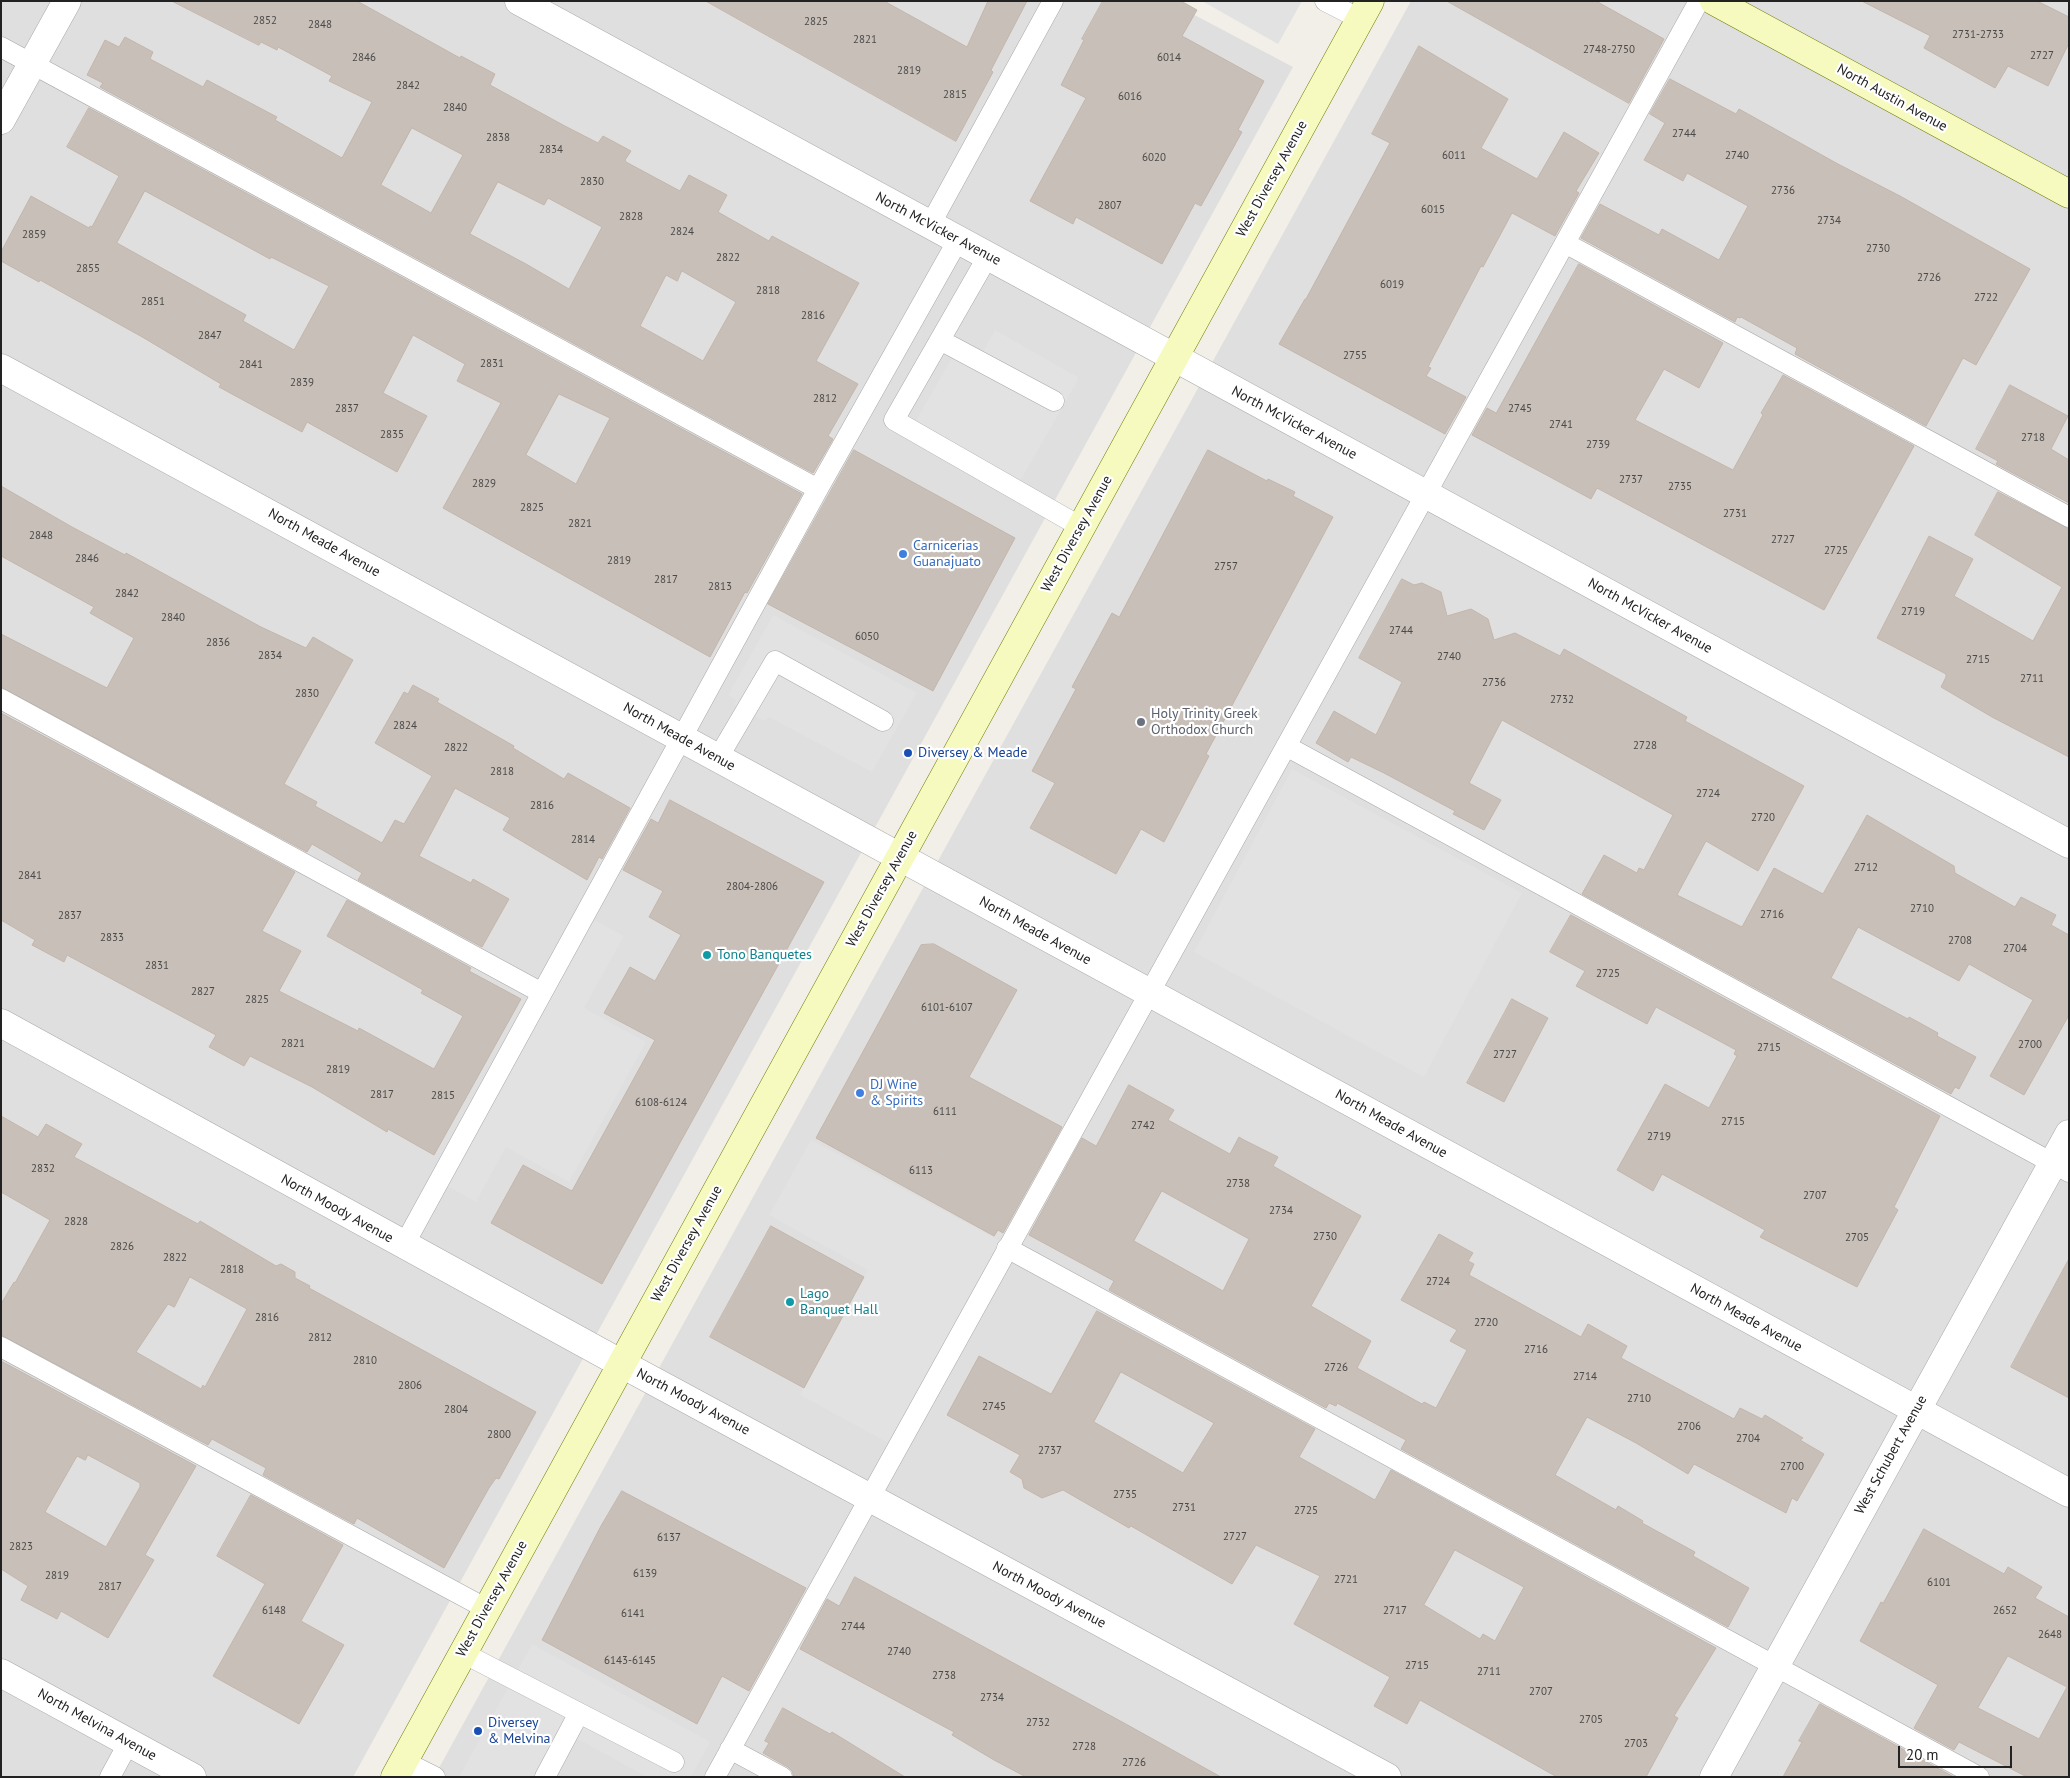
<!DOCTYPE html>
<style>
body{margin:0}
#map{position:relative;width:2070px;height:1778px;overflow:hidden;background:#f2efe9;font-family:"PT Sans",sans-serif}
canvas{display:block}
.frame{position:absolute;inset:0;border:2px solid #222;pointer-events:none}
.scale{position:absolute;left:1898px;top:1746px;width:114px;height:22px;box-sizing:border-box;border:2px solid #222;border-top:0;padding-left:6px;font-size:15px;line-height:18px;white-space:nowrap;color:#222;-webkit-text-stroke:4px #fff;paint-order:stroke}
</style>
<div id="map">
<canvas width="2070" height="1778"></canvas>
<div class="frame"></div>
<div class="scale">20 m</div>
</div>
<script>
const ctx = document.querySelector('canvas').getContext('2d');
ctx.lineJoin = 'round';
function fillPath(path, color) { ctx.fillStyle = color; ctx.fill(path, 'evenodd'); }
function stroke(path, color, width, dash) { ctx.strokeStyle = color; ctx.lineWidth = width; ctx.lineCap = dash ? 'butt' : 'round'; ctx.setLineDash(dash || []); ctx.stroke(path); }
function drawText(font, color, halo, rows, align = 'center') {
  ctx.font = font + ' "PT Sans",sans-serif'; ctx.lineWidth = 4.5; ctx.setLineDash([]); ctx.textBaseline = 'middle'; ctx.strokeStyle = halo; ctx.fillStyle = color; for (const [text, x, y, turn = 0] of rows) {
    ctx.save(); ctx.translate(x, y); ctx.rotate((+turn || 0) * Math.PI / 180); ctx.textAlign = isNaN(turn) ? turn : align; if (halo) ctx.strokeText(text, 0, 0); ctx.fillText(text, 0, 0); ctx.restore();
  }
}
fillPath(new Path2D(`
 M1,1H1168L1293,67L353,1777H1Z
 M1411,1H2069V1777H434Z`), '#e0dfdf');
fillPath(new Path2D(`
 M1202,1H1302L1278,44Z
 M995,330L1079,378L1011,497L906,438L953,356L974,368Z
 M773,615L917,693L872,772L769,717L764,721L734,705L736,700L728,695Z
 M1292,769L1522,893L1424,1077L1194,952Z
 M591,918L624,936L584,1008L646,1042L569,1182L506,1147L476,1202L443,1184Z
 M811,1140L1000,1241L888,1443L800,1395L868,1270L769,1215Z
 M532,1644L710,1742L691,1777H647L559,1729L533,1777H459Z`), '#e2e2e2');
const building = new Path2D(`
 M172,1H357L460,58L461,56L495,74L490,85L563,125L598,143L603,136L631,151L625,160L626,162L680,191L689,175L727,195L718,212L769,241L772,236L859,283L816,361L858,384L828,436L833,439L813,473L100,87L103,83L87,75L105,40L119,47L125,37L153,52L150,59L203,87L207,80L277,117L275,120L342,158L372,102L329,81L332,76L278,47L277,50L261,42L259,45ZM412,128L463,155L431,213L381,185ZM498,182L544,205L548,198L602,227L569,289L526,264L470,234ZM682,271L736,302L703,361L640,326L666,275L677,281Z
 M706,1H884L967,47L988,1H1027L991,70L993,72L956,141Z
 M1103,1H1181L1197,10L1182,36L1264,81L1238,130L1242,132L1201,206L1195,203L1162,264L1076,217L1073,224L1030,201L1086,98L1061,85L1084,40L1082,39Z
 M1447,1H1596L1664,39L1629,103Z
 M1862,1H2037L2069,17V43L2048,86L2008,66L1995,88L1924,48L1930,36Z
 M1419,46L1508,99L1481,148L1537,179L1564,132L1599,153L1576,191L1579,193L1555,236L1512,213L1483,267L1481,266L1428,367L1431,368L1426,376L1466,397L1445,434L1279,344L1305,299H1306L1390,143L1372,134Z
 M1670,79L1736,114L1739,109L1838,164L1900,196L2030,269L1976,365L1963,358L1926,426L1795,354L1797,348L1741,317L1740,318L1737,317L1735,322L1581,238L1600,204L1659,235L1662,229L1719,260L1748,206L1687,173L1683,181L1644,160L1665,123L1650,114Z
 M89,108L802,494L747,593L745,592L710,657L443,508L501,403L457,381L465,364L413,335L383,393L427,416L397,472L307,422L302,432L219,387L221,384L144,338L40,280L39,282L1,261V252L31,196L89,228L90,226L92,227L119,176L67,147ZM145,191L270,259L271,257L329,286L294,350L243,321L246,315L117,243ZM559,394L610,418L576,484L526,455Z
 M1579,264L1723,343L1699,388L1664,369L1635,420L1733,470L1763,415L1761,413L1783,375L1914,446L1824,610L1597,488L1591,499L1472,435L1487,408L1496,413Z
 M2010,385L2068,416L2051,449L2069,460V503L1996,464L1998,461L1976,449Z
 M854,450L1015,538L933,691L768,604Z
 M1208,450L1267,481L1268,479L1295,492L1293,496L1333,517L1206,754L1209,756L1164,842L1141,829L1116,874L1030,828L1055,783L1032,771L1076,689L1072,687L1112,613L1119,617Z
 M1,486L72,527L125,555L126,553L261,627L306,648L313,637L353,660L284,784L317,802L315,806L382,843L395,820L404,824L432,776L375,743L404,692L408,694L413,685L439,699L437,702L514,746L513,748L564,779L568,773L630,808L602,859L599,857L587,880L503,830L510,818L455,788L419,856L471,883L473,879L509,899L482,947L358,880L362,873L312,844L307,852L1,687V634L107,688L134,638L90,613L94,607L1,556Z
 M1998,492L2069,529V757L1992,717L1941,687L1946,677V674L1877,638L1929,536L1973,559L1954,596L2033,641L2062,587L1975,535Z
 M1402,579L1414,585L1422,583L1441,592L1447,616L1471,609L1488,619L1494,640L1515,633L1560,656L1564,649L1687,717L1685,721L1804,786L1758,871L1706,841L1677,895L1742,927L1774,868L1823,894L1867,815L1954,866L1955,873L2013,906L2015,907L2021,897L2056,915L2051,925L2069,935V1015L2024,1095L1990,1076L2033,1000L1969,964L1959,981L1858,927L1831,978L1908,1019L1909,1017L1938,1033L1937,1036L1976,1057L1959,1089L1955,1087L1951,1094L1582,894L1604,855L1637,873L1639,868L1644,870L1673,815L1502,720L1469,783L1501,800L1484,830L1453,814L1455,811L1384,773L1351,757L1348,762L1316,743L1334,711L1376,735L1402,682L1359,658Z
 M1,713L295,872L262,931L301,951L279,991L358,1031L359,1028L434,1069L463,1016L421,993L423,990L327,936L347,900L471,968L469,971L521,999L434,1155L388,1129L387,1132L312,1087L250,1056L244,1066L209,1047L216,1035L67,955L64,962L32,945L35,940L1,920Z
 M670,800L824,882L602,1284L491,1223L523,1165L572,1191L655,1040L604,1013L630,967L655,981L681,935L649,917L663,891L623,870L651,819L658,823Z
 M1571,915L1940,1116L1894,1207L1898,1210L1857,1287L1760,1237L1765,1230L1662,1174L1653,1191L1617,1170L1665,1084L1709,1108L1737,1056L1734,1054L1736,1050L1656,1007L1647,1024L1576,986L1585,971L1550,952Z
 M934,944L1017,990L969,1077L1062,1127L1003,1233L998,1230L994,1236L816,1138L921,945Z
 M1512,999L1548,1018L1504,1102L1467,1083Z
 M1129,1085L1174,1110L1168,1120L1230,1154L1239,1137L1244,1140L1278,1157L1273,1166L1361,1216L1311,1306L1371,1341L1357,1368L1422,1404L1424,1402L1436,1408L1467,1350L1450,1341L1457,1330L1401,1300L1439,1234L1473,1253L1468,1261L1474,1264L1469,1275L1581,1337L1588,1324L1627,1346L1621,1358L1734,1419L1740,1408L1762,1419L1765,1415L1803,1438L1800,1440L1824,1454L1797,1501L1792,1498L1786,1513L1694,1464L1688,1474L1636,1443L1587,1417L1555,1475L1616,1510L1618,1506L1643,1521L1642,1523L1695,1552L1693,1556L1749,1588L1728,1627L1401,1449L1406,1440L1337,1403L1336,1406L1329,1403L1326,1408L1109,1290L1114,1281L1029,1235L1082,1138L1096,1146ZM1162,1191L1249,1239L1223,1291L1134,1241Z
 M1,1116L38,1137L46,1124L82,1144L74,1157L198,1224L200,1221L276,1266L281,1264L295,1272V1278L310,1286L309,1288L536,1412L499,1479L496,1478L489,1488L444,1568L357,1518L354,1524L263,1475L266,1468L212,1439L208,1445L1,1335V1304L14,1282L15,1283L50,1220L1,1192ZM190,1277L247,1309L205,1387L203,1385L201,1389L136,1352L168,1304L174,1307Z
 M771,1226L864,1277L804,1388L710,1337Z
 M2069,1259V1398L2011,1367Z
 M1097,1311L1315,1429L1299,1457L1375,1500L1391,1470L1716,1648L1674,1716L1678,1718L1646,1777H1557L1420,1700L1407,1724L1374,1706L1390,1677L1294,1624L1320,1576L1256,1545L1232,1584L1131,1526L1129,1528L1063,1490L1042,1498L1024,1488L1022,1479L1010,1472L1020,1455L947,1415L979,1356L1051,1394ZM1121,1372L1214,1423L1183,1473L1094,1422ZM1455,1550L1524,1587L1495,1641L1483,1634L1480,1639L1424,1605Z
 M1,1361L196,1466L145,1555L154,1560L108,1638L61,1611L57,1619L21,1600L28,1586L1,1569ZM88,1455L140,1483V1487L106,1547L45,1512L77,1456L85,1460Z
 M622,1491L806,1588L749,1691L722,1676L697,1724L542,1640L601,1526Z
 M251,1495L343,1545L301,1621L344,1645L299,1724L213,1676L265,1584L217,1556Z
 M1924,1529L2004,1574L2008,1567L2042,1587L2035,1598L2069,1617V1777H2027L1959,1742L1954,1750L1914,1728L1938,1685L1860,1641L1881,1602L1883,1603ZM2008,1656L2067,1687L2039,1739L1978,1708Z
 M855,1577L1124,1723L1221,1777H1026L994,1760L952,1735L954,1732L800,1649L827,1599L839,1606Z
 M1820,1704L1954,1777H1783L1802,1742L1799,1741Z
 M783,1708L830,1734L832,1732L905,1777H794L792,1771L788,1767L763,1753L769,1743L765,1741Z`);
fillPath(building, '#c7bfb8');
stroke(building, '#c4b6ab', 1);
const lane = new Path2D(`
 M1325,1L1360,19
 M1,47L818,489
 M930,225L1053,1
 M1565,243L2069,517
 M988,256L894,420L1081,527
 M940,340L1054,401
 M1,699L542,993
 M1286,746L2069,1172
 M718,758L775,661L883,721
 M404,1245L818,489L958,240
 M1007,1248L1979,1777
 M1,1347L487,1609
 M463,1653L674,1762
 M730,1749L782,1777
 M403,1761L435,1777
 M110,1777L129,1742
 M545,1777L579,1713
 M715,1777L1699,1`);
const street = new Path2D(`
 M519,1L2069,844
 M1,120L67,1
 M1,368L2069,1493
 M1,1023L622,1364L1387,1777
 M1,1673L192,1777
 M1714,1777L2069,1134`);
const secondary = new Path2D(`
 M1714,1L2069,194
 M395,1777L1370,1`);
stroke(lane, '#a9a9a9', 21);
stroke(street, '#a9a9a9', 29);
stroke(secondary, '#707d05', 29);
stroke(lane, '#fff', 20);
stroke(street, '#fff', 28);
stroke(secondary, '#f7fabf', 28);
for (const [x, y, r, color] of [
 [903,554,5,"#3f7fe0"],
 [1141,722,5,"#6b7280"],
 [908,753,5,"#1a4fb4"],
 [707,955,5,"#0f9aa8"],
 [860,1093,5,"#3f7fe0"],
 [790,1302,5,"#0f9aa8"],
 [478,1731,5,"#1a4fb4"]
]) { const dot = new Path2D(); dot.arc(x, y, r, 0, 2 * Math.PI); ctx.fillStyle = color; ctx.fill(dot); stroke(dot, '#fff', 2); }
drawText('11px', '#4b4948', null, [
 ["2852",265,21],
 ["2825",816,22],
 ["2848",320,25],
 ["2731-2733",1978,35],
 ["2821",865,40],
 ["2748-2750",1609,50],
 ["2727",2042,56],
 ["2846",364,58],
 ["6014",1169,58],
 ["2819",909,71],
 ["2842",408,86],
 ["2815",955,95],
 ["6016",1130,97],
 ["2840",455,108],
 ["2744",1684,134],
 ["2838",498,138],
 ["2834",551,150],
 ["6011",1454,156],
 ["2740",1737,156],
 ["6020",1154,158],
 ["2830",592,182],
 ["2736",1783,191],
 ["2807",1110,206],
 ["6015",1433,210],
 ["2828",631,217],
 ["2734",1829,221],
 ["2824",682,232],
 ["2859",34,235],
 ["2730",1878,249],
 ["2822",728,258],
 ["2855",88,269],
 ["2726",1929,278],
 ["6019",1392,285],
 ["2818",768,291],
 ["2722",1986,298],
 ["2851",153,302],
 ["2816",813,316],
 ["2847",210,336],
 ["2755",1355,356],
 ["2831",492,364],
 ["2841",251,365],
 ["2839",302,383],
 ["2812",825,399],
 ["2837",347,409],
 ["2745",1520,409],
 ["2741",1561,425],
 ["2835",392,435],
 ["2718",2033,438],
 ["2739",1598,445],
 ["2737",1631,480],
 ["2829",484,484],
 ["2735",1680,487],
 ["2825",532,508],
 ["2731",1735,514],
 ["2821",580,524],
 ["2848",41,536],
 ["2727",1783,540],
 ["2725",1836,551],
 ["2846",87,559],
 ["2819",619,561],
 ["2757",1226,567],
 ["2817",666,580],
 ["2813",720,587],
 ["2842",127,594],
 ["2719",1913,612],
 ["2840",173,618],
 ["2744",1401,631],
 ["6050",867,637],
 ["2836",218,643],
 ["2834",270,656],
 ["2740",1449,657],
 ["2715",1978,660],
 ["2711",2032,679],
 ["2736",1494,683],
 ["2830",307,694],
 ["2732",1562,700],
 ["2824",405,726],
 ["2728",1645,746],
 ["2822",456,748],
 ["2818",502,772],
 ["2724",1708,794],
 ["2816",542,806],
 ["2720",1763,818],
 ["2814",583,840],
 ["2712",1866,868],
 ["2841",30,876],
 ["2804-2806",752,887],
 ["2710",1922,909],
 ["2716",1772,915],
 ["2837",70,916],
 ["2833",112,938],
 ["2708",1960,941],
 ["2704",2015,949],
 ["2831",157,966],
 ["2725",1608,974],
 ["2827",203,992],
 ["2825",257,1000],
 ["6101-6107",947,1008],
 ["2821",293,1044],
 ["2700",2030,1045],
 ["2715",1769,1048],
 ["2727",1505,1055],
 ["2819",338,1070],
 ["2817",382,1095],
 ["2815",443,1096],
 ["6108-6124",661,1103],
 ["6111",945,1112],
 ["2715",1733,1122],
 ["2742",1143,1126],
 ["2719",1659,1137],
 ["2832",43,1169],
 ["6113",921,1171],
 ["2738",1238,1184],
 ["2707",1815,1196],
 ["2734",1281,1211],
 ["2828",76,1222],
 ["2730",1325,1237],
 ["2705",1857,1238],
 ["2826",122,1247],
 ["2822",175,1258],
 ["2818",232,1270],
 ["2724",1438,1282],
 ["2816",267,1318],
 ["2720",1486,1323],
 ["2812",320,1338],
 ["2716",1536,1350],
 ["2810",365,1361],
 ["2726",1336,1368],
 ["2714",1585,1377],
 ["2806",410,1386],
 ["2710",1639,1399],
 ["2745",994,1407],
 ["2804",456,1410],
 ["2706",1689,1427],
 ["2800",499,1435],
 ["2704",1748,1439],
 ["2737",1050,1451],
 ["2700",1792,1467],
 ["2735",1125,1495],
 ["2731",1184,1508],
 ["2725",1306,1511],
 ["2727",1235,1537],
 ["6137",669,1538],
 ["2823",21,1547],
 ["6139",645,1574],
 ["2819",57,1576],
 ["2721",1346,1580],
 ["6101",1939,1583],
 ["2817",110,1587],
 ["6148",274,1611],
 ["2717",1395,1611],
 ["2652",2005,1611],
 ["6141",633,1614],
 ["2744",853,1627],
 ["2648",2050,1635],
 ["2740",899,1652],
 ["6143-6145",630,1661],
 ["2715",1417,1666],
 ["2711",1489,1672],
 ["2738",944,1676],
 ["2707",1541,1692],
 ["2734",992,1698],
 ["2705",1591,1720],
 ["2732",1038,1723],
 ["2703",1636,1744],
 ["2728",1084,1747],
 ["2726",1134,1763]
]);
drawText('14px', '#222', '#fff', [
 ["North Austin Avenue",1892,98,29],
 ["West Diversey Avenue",1272,179,-61],
 ["North McVicker Avenue",938,229,28],
 ["North McVicker Avenue",1294,423,28],
 ["West Diversey Avenue",1077,534,-61],
 ["North Meade Avenue",324,543,29],
 ["North McVicker Avenue",1650,616,29],
 ["North Meade Avenue",679,737,29],
 ["West Diversey Avenue",882,889,-61],
 ["North Meade Avenue",1035,931,29],
 ["North Meade Avenue",1391,1124,29],
 ["North Moody Avenue",337,1209,29],
 ["West Diversey Avenue",687,1244,-61],
 ["North Meade Avenue",1746,1318,29],
 ["North Moody Avenue",693,1402,28],
 ["West Schubert Avenue",1891,1455,-61],
 ["North Moody Avenue",1049,1595,28],
 ["West Diversey Avenue",492,1599,-61],
 ["North Melvina Avenue",97,1725,29]
]);
drawText('14px', '#366cbe', '#fff', [
 ["Carnicerias",913,546],
 ["Guanajuato",913,562],
 ["DJ Wine",870,1085],
 ["& Spirits",870,1101]
], 'left');
drawText('14px', '#5b616d', '#fff', [
 ["Holy Trinity Greek",1151,714],
 ["Orthodox Church",1151,730]
], 'left');
drawText('14px', '#164399', '#fff', [
 ["Diversey & Meade",918,753],
 ["Diversey",488,1723],
 ["& Melvina",488,1739]
], 'left');
drawText('14px', '#0d838f', '#fff', [
 ["Tono Banquetes",717,955],
 ["Lago",800,1294],
 ["Banquet Hall",800,1310]
], 'left');
</script>
